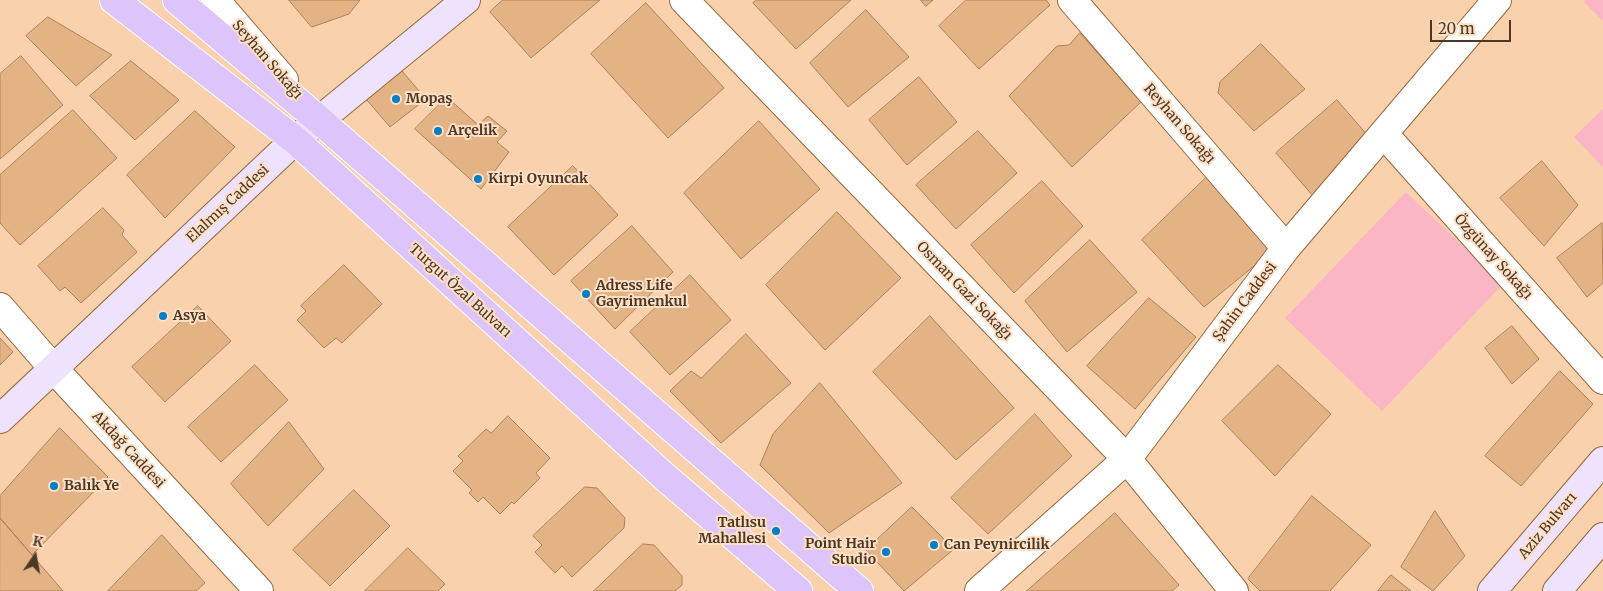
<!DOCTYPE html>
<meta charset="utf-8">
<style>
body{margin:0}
#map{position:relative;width:1603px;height:591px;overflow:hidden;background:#f9d1ac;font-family:Merriweather,serif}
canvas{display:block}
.north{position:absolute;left:10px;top:531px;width:50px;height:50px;-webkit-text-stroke:4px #ffe0c5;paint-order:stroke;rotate:12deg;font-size:14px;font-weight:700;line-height:20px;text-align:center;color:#4c3826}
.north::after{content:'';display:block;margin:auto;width:18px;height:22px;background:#4c3826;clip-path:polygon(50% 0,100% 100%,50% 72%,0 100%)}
.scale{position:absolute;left:1430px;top:20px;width:81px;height:22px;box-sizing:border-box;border:2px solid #4c3826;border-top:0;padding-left:6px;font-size:15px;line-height:18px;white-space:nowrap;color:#4c3826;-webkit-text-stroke:4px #ffe0c5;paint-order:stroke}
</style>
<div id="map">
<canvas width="1603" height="591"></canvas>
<div class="north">K</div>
<div class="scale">20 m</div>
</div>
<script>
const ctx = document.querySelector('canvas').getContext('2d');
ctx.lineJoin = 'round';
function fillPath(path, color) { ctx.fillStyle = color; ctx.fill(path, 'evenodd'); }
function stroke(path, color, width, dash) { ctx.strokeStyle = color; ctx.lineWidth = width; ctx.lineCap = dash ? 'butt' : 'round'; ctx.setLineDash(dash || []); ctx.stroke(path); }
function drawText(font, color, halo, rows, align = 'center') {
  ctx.font = font + ' Merriweather,serif'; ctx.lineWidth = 4; ctx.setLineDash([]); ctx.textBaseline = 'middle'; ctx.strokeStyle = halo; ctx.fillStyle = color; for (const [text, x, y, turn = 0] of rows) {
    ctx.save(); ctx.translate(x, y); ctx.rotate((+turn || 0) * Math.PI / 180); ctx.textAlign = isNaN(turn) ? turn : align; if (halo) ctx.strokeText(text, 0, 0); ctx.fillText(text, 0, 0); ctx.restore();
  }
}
fillPath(new Path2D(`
 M1585,0H1603V21L1584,2Z
 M1603,109V167L1574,137Z
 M1406,192L1503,284L1382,411L1285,318Z`), '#fab6c4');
const building = new Path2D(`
 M289,0H360L349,14L312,27Z
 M503,0H600L531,58L490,12Z
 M757,0H851L796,49L753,3Z
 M921,0H933L926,6Z
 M966,0H1046L1050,5L979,69L939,26Z
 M646,3L724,88L668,138L591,54Z
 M866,10L909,57L848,107L810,63Z
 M48,17L112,55L76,86L26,36Z
 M1080,33L1141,102L1072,167L1009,96L1057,46L1069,45Z
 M1261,44L1305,89L1254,131L1218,93L1220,82Z
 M21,56L63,105L0,159V74Z
 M131,61L179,100L135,140L90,96Z
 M402,71L426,99L390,127L366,99Z
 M919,77L957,122L907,165L869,120Z
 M447,97L478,125L488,116L507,131L497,142L509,152L481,189L415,129Z
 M1337,100L1375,144L1313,196L1276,153Z
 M73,110L117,158L20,245L0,223V175Z
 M195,111L235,147L165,218L127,175Z
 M759,121L820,189L741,259L684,193Z
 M978,131L1017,173L956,229L916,185Z
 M1542,161L1578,205L1544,246L1500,198Z
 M573,166L618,215L554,275L508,227Z
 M1209,175L1276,248L1204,307L1142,240Z
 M1042,181L1083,226L1014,293L971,245Z
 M103,208L124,230L122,235L137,252L81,303L65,287L60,291L38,266Z
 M837,212L901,278L825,350L766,285Z
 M1602,223L1603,283L1587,297L1557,258Z
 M632,226L673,272L615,329L571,281Z
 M1090,240L1137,292L1067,352L1025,301Z
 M344,265L382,304L342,343L336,338L324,348L297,320L306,311L301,306Z
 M690,275L731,320L670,375L630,332Z
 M1149,298L1196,337L1135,409L1087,366Z
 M198,306L231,341L165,402L132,367Z
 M930,316L1014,408L956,460L873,372Z
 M1512,326L1539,359L1512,384L1485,348Z
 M746,334L791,383L721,443L670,391L691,371L701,378Z
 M0,338L13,352L0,365Z
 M255,365L288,400L221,462L188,427Z
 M1278,365L1331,414L1275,476L1222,421Z
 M1560,371L1593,404L1521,486L1485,456Z
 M820,383L902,483L829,533L760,465L773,434Z
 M1035,414L1072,456L988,534L951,498Z
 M508,416L550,458L536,473L540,478L514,504L512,502L500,514L483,497L478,502L469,493L472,490L453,471L463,461L458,456L486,429L491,433Z
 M289,422L324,469L268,526L231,484Z
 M60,428L108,477L32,555L0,518V496Z
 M585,487L597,488L625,518L624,528L572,577L562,566L555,573L535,552L542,545L533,536Z
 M354,490L390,526L330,586L293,550Z
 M1312,496L1371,545L1330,591H1260L1248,579Z
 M912,507L954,549L904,591L866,550Z
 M1435,511L1465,556L1433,591L1401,567Z
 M1115,513L1179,585L1172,591H1027Z
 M0,518L32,555L63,591H0Z
 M162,535L205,583L196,591H108Z
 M643,544L654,545L682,576V585L675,591H594Z
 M408,548L445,584L438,591H365Z
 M1391,575L1411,591H1378Z`);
fillPath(building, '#e3b385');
stroke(building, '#ae8155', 1);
const street = new Path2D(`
 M215,0L284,80
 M684,0L1127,459L1234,591
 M1072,0L1286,248
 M1384,134L1603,380
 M0,307L53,368L259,591
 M979,591L1127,459L1286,248L1497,0`);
const secondary = new Path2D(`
 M0,419L295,140L466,0
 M1492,591L1603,461
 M1557,591L1603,537`);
const primary = new Path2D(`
 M114,0L295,140L666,478L798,591
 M177,0L319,120L859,591`);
stroke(street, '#95693d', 30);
stroke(secondary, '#95693d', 30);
stroke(primary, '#fff', 30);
stroke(street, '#fff', 28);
stroke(secondary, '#eee2fd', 28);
stroke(primary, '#ddc4fa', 28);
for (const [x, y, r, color] of [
 [396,99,5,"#007ec7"],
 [438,131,5,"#007ec7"],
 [478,179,5,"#007ec7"],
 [586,294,5,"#007ec7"],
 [163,316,5,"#007ec7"],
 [54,486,5,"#007ec7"],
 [776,531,5,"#007ec7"],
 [934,545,5,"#007ec7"],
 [886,552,5,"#007ec7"]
]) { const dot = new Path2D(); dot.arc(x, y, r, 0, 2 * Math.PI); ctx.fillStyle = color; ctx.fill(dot); stroke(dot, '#ffe0c5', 2); }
drawText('14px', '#4c3826', '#ffe0c5', [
 ["Seyhan Sokağı",267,60,49],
 ["Reyhan Sokağı",1179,124,49],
 ["Elalmış Caddesi",228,204,-43],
 ["Özgünay Sokağı",1493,257,48],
 ["Turgut Özal Bulvarı",460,291,42],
 ["Osman Gazi Sokağı",964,291,46],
 ["Şahin Caddesi",1245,302,-53],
 ["Akdağ Caddesi",128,450,47],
 ["Aziz Bulvarı",1548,526,-50]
]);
drawText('bold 14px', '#4c3826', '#ffe0c5', [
 ["Mopaş",406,99],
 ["Arçelik",448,131],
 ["Kirpi Oyuncak",488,179],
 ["Adress Life",596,286],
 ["Gayrimenkul",596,302],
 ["Asya",173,316],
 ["Balık Ye",64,486],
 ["Tatlısu",766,523,"right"],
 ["Mahallesi",766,539,"right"],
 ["Point Hair",876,544,"right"],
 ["Studio",876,560,"right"],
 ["Can Peynircilik",944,545]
], 'left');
</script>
